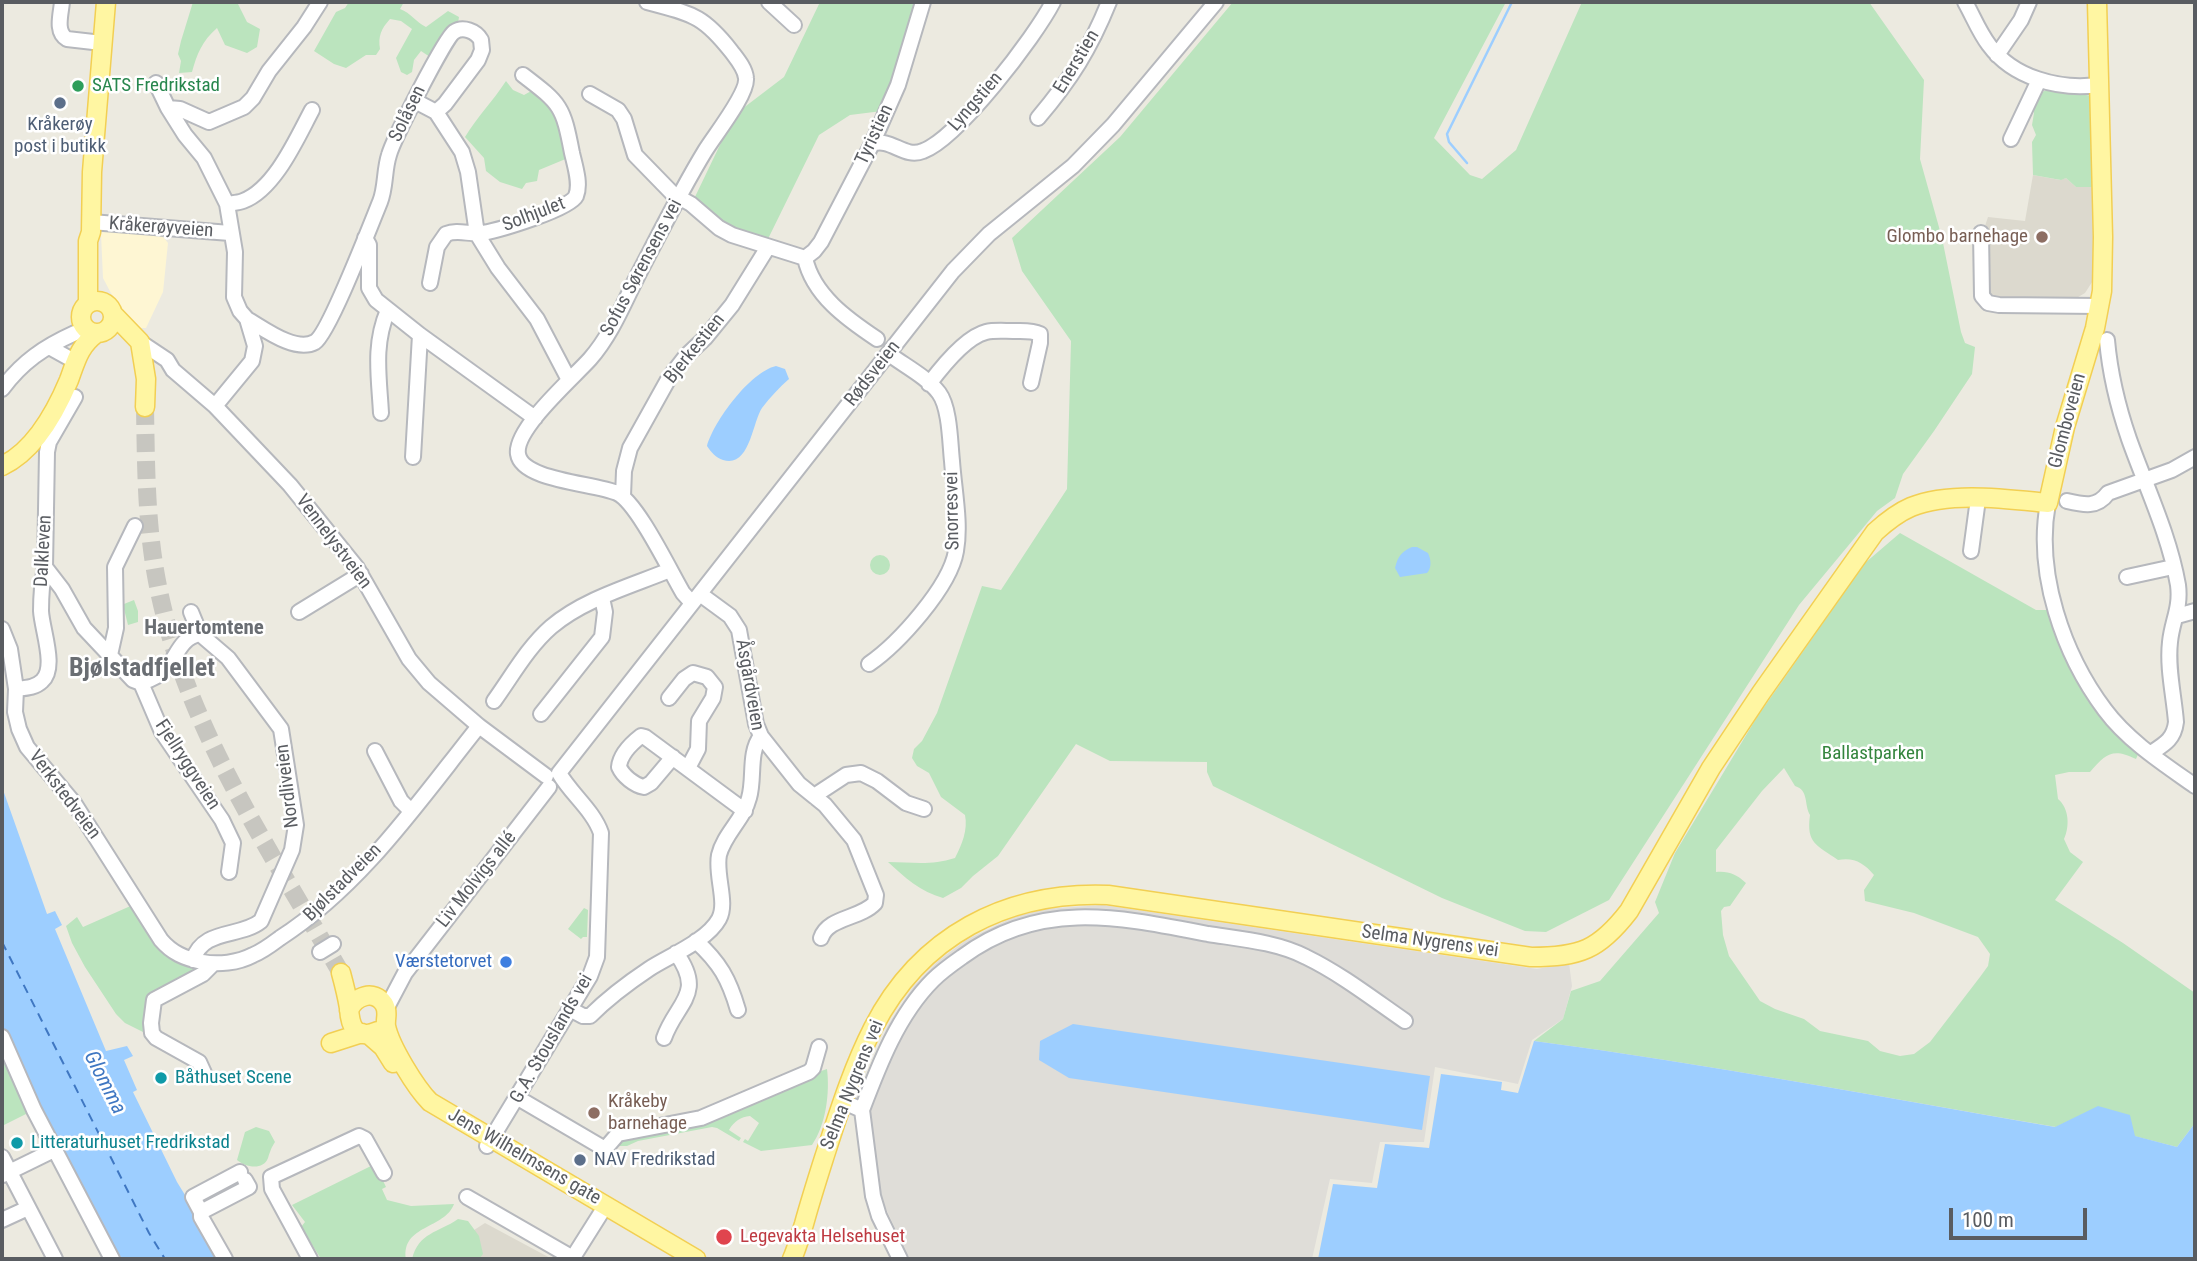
<!DOCTYPE html>
<meta charset="utf-8">
<style>
body{margin:0}
#map{position:relative;width:2197px;height:1261px;overflow:hidden;background:#eceae0;font-family:"Roboto Condensed",sans-serif}
canvas{display:block}
.frame{position:absolute;inset:0;border:4px solid #595c61;pointer-events:none}
.scale{position:absolute;left:1949px;top:1208px;width:138px;height:32px;box-sizing:border-box;border:4px solid #595c61;border-top:0;padding-left:9px;font-size:21px;line-height:24px;white-space:nowrap;color:#595c61;-webkit-text-stroke:5px #fff;paint-order:stroke}
</style>
<div id="map">
<canvas width="2197" height="1261"></canvas>
<div class="frame"></div>
<div class="scale">100 m</div>
</div>
<script>
const ctx = document.querySelector('canvas').getContext('2d');
ctx.lineJoin = 'round';
function fillPath(path, color) { ctx.fillStyle = color; ctx.fill(path, 'evenodd'); }
function stroke(path, color, width, dash) { ctx.strokeStyle = color; ctx.lineWidth = width; ctx.lineCap = dash ? 'butt' : 'round'; ctx.setLineDash(dash || []); ctx.stroke(path); }
function drawText(font, color, halo, rows, align = 'center') {
  ctx.font = font + ' "Roboto Condensed",sans-serif'; ctx.lineWidth = 5; ctx.setLineDash([]); ctx.textBaseline = 'middle'; ctx.strokeStyle = halo; ctx.fillStyle = color; for (const [text, x, y, turn = 0] of rows) {
    ctx.save(); ctx.translate(x, y); ctx.rotate((+turn || 0) * Math.PI / 180); ctx.textAlign = isNaN(turn) ? turn : align; if (halo) ctx.strokeText(text, 0, 0); ctx.fillText(text, 0, 0); ctx.restore();
  }
}
fillPath(new Path2D(`
 M104,230L157,234L164,238L168,243L163,292L146,328H136L113,297L103,278L101,234Z`), '#fef6d3');
fillPath(new Path2D(`
 M1103,905L1537,969L1569,963L1572,986L1563,1019L1532,1040L1518,1084L1435,1067L1424,1142H1380L1372,1183L1330,1179L1312,1259H910L877,1190L860,1089L888,1025L913,987L938,961L966,940L1014,917L1044,909Z`), '#dfddd8');
fillPath(new Path2D(`
 M2033,175L2060,180L2066,178L2076,187H2095L2096,276L2085,293L2068,303L1993,300L1985,294V226L1988,217L2025,221Z
 M485,1223L552,1259H429Z`), '#dcd9ce');
fillPath(new Path2D(`
 M193,2H237L247,22L260,29L257,47L247,53L225,45L217,28C202,41 197,54 192,72L179,73L181,61L178,54L181,41Z
 M349,2H404L400,9C411,13 416,22 426,27L448,11L459,17L458,23L445,37L433,59L421,51L414,60L412,72L407,75L401,72L396,58L412,29L401,21L390,19C381,29 378,36 380,49L376,55H366L346,68L334,64L314,51L336,12L345,8Z
 M820,2H917L907,51L882,111L850,115L819,135L766,243L738,234L694,199L729,126L742,109L784,77Z
 M1233,2H1506L1434,138L1470,175L1482,179L1516,150L1582,2H1869L1924,80L1920,159L1942,238L1961,332L1965,343L1975,347L1972,374L1934,431L1903,474L1895,498L1877,511L1799,605L1609,900L1546,932L1525,931L1442,898L1213,786L1207,772V762L1110,761L1076,744L998,856L973,876L961,888L943,898C921,892 904,877 888,862C912,862 930,866 955,858C962,844 968,830 965,815L941,797L929,773L917,766L912,758L914,749L922,741L937,713L982,586L1001,590L1067,489L1071,341L1022,271L1012,238L1120,137Z
 M506,81L513,90L524,95L533,90L551,101L564,130L568,158L539,170L537,181L526,183L522,189L500,182L486,171L484,158L465,137C477,117 493,101 506,81Z
 M2049,89L2092,96L2095,187H2076L2066,178L2061,180L2033,175L2032,142L2036,135L2032,125L2034,113L2032,105L2040,93Z
 M1900,533L2036,610H2048C2053,625 2058,642 2064,657C2082,695 2109,724 2139,752L2136,759C2113,748 2106,753 2090,772H2069L2055,775L2058,799C2069,808 2070,826 2064,839L2070,852L2083,862L2055,900L2123,943L2195,993V1123L2177,1147L2134,1136L2098,1107L2056,1127C1882,1097 1709,1064 1534,1041L1563,1019L1571,991L1600,981L1659,913L1655,902L1675,853L1757,717L1865,563ZM1784,768L1795,786C1809,790 1804,805 1810,815C1806,844 1817,845 1838,860C1854,857 1864,863 1874,875L1864,890L1865,901L1914,913L1978,937L1990,954L1988,966L1980,977L1930,1042L1914,1054L1900,1056L1880,1051L1868,1041L1820,1031L1804,1019L1775,1009L1760,1001L1729,956L1723,935L1721,911L1724,907L1730,906L1746,883C1736,874 1729,871 1716,872V850L1762,791Z
 M870 565a10 10 0 1 1 20 0a10 10 0 1 1-20 0Z
 M134,600L138,611V622L128,625L124,609V604Z
 M135,904L164,951L199,965L200,974L166,988L149,1035L125,1023L116,1014L85,967L72,943L66,926L77,917L83,927Z
 M584,908L588,910L587,937H583L581,939L568,929Z
 M9,1056L34,1110L2,1126V1060Z
 M827,1069C830,1093 826,1125 812,1145L761,1151L743,1142L745,1139L748,1141L759,1123L750,1116C741,1117 734,1121 729,1130L741,1138L739,1141L717,1128L712,1127L638,1141L627,1146H614L615,1142Z
 M256,1127L269,1131L275,1142C271,1148 270,1152 268,1158C263,1171 245,1167 237,1160L245,1132Z
 M375,1164L386,1187L382,1189L387,1200L411,1206L454,1204C445,1229 401,1225 406,1259H321L301,1227L305,1222L292,1205Z
 M458,1219L468,1221L479,1236L483,1254L479,1259H412C419,1232 438,1233 458,1219Z`), '#bbe4be');
fillPath(new Path2D(`
 M776,366L785,369L789,379C780,387 770,397 762,408C752,423 750,468 723,460C716,458 711,452 707,446C714,421 750,372 776,366Z
 M1412,547H1417L1428,553C1431,559 1432,568 1427,573L1400,577L1395,568C1398,556 1401,552 1412,547Z
 M2,787L47,914L55,911L62,925L55,929L106,1051L127,1046L133,1056L124,1060L137,1090L133,1092L177,1182L209,1234L219,1259H123L122,1257L114,1256L17,1065L2,1027Z
 M1073,1024L1430,1076L1422,1130L1069,1078L1039,1060L1040,1041Z
 M1534,1041C1709,1064 1882,1097 2055,1127L2098,1106L2130,1115L2135,1136L2177,1147L2195,1123V1259H1318L1333,1184L1377,1188L1385,1144L1429,1148L1441,1074L1502,1082L1501,1090L1518,1093Z`), '#9dceff');
stroke(new Path2D(`
 M1467,163L1449,142L1447,134L1512,2`), '#9dceff', 2.5);
stroke(new Path2D(`
 M2,942L149,1233L165,1259`), '#3f77c2', 2, [9, 7]);
stroke(new Path2D(`
 M145,407C146,465 146,524 157,581C184,725 269,848 341,973`), '#c7c6c0', 18, [18, 9]);
const minor = new Path2D(`
 M62,2C61,14 55,32 67,39L102,43
 M647,2C691,14 702,14 731,51C737,59 745,68 746,78C748,94 714,136 705,151C680,192 659,235 637,277C623,305 611,335 590,359C573,378 514,429 518,454C522,481 595,483 617,493C637,502 670,571 683,593L692,603
 M769,2L794,25
 M1965,2C1973,16 1979,32 1989,45C2013,78 2059,90 2098,85
 M1997,55L2021,20L2029,2
 M156,83L168,108L185,135L204,158L227,204L235,252L234,297L240,311L247,319L255,346L252,361L215,406
 M590,94L618,110L624,119L635,155L673,194L691,204L719,228L732,235L805,258L814,251L821,242L872,144L898,85L923,2
 M415,101L436,112L462,152L468,172L477,234L498,268L537,319L569,380
 M168,108L180,109L209,122L244,107L253,98L269,71L304,27L320,2
 M1038,118C1071,79 1090,49 1109,2
 M2011,139L2039,80
 M872,144C891,137 904,159 923,151C958,138 1035,37 1053,2
 M227,204C232,203 238,203 243,201C275,189 297,138 312,110
 M91,222L230,233
 M1981,233L1982,296L1988,303L1999,305L2099,306
 M365,238L369,245V288L376,300L420,335L535,418
 M805,258C813,295 847,319 877,339
 M430,283L437,247L446,234C458,229 470,235 483,233C499,230 570,209 576,196C581,184 575,166 572,153C563,106 561,104 523,75
 M247,319C263,328 295,353 315,342C329,333 371,224 380,202C386,187 384,170 389,155C393,140 445,38 454,32C463,26 476,31 481,40L482,50L478,60L445,104L436,112
 M2107,340C2110,374 2118,407 2129,439C2146,487 2169,534 2178,585C2181,608 2172,621 2170,642C2167,668 2174,696 2176,722C2174,739 2165,744 2151,753
 M140,342L167,360L173,370L215,406L290,485L357,568L409,659L429,683L479,726L546,776
 M49,347L67,357
 M929,384C941,368 966,337 986,332C994,330 1004,331 1013,331C1022,331 1032,330 1040,334V343L1031,383
 M2,389C22,362 44,347 75,333
 M381,413C379,376 373,345 388,310
 M413,457L420,335
 M623,496L624,471L630,448L669,378L686,356L705,338L732,305L768,247
 M2067,501C2084,505 2097,508 2108,493L2172,470L2195,457
 M2048,503C2035,573 2063,654 2105,710C2128,741 2164,764 2195,786
 M1971,551L1978,499
 M45,567L62,589L84,628L133,680L141,683L162,732L222,820L233,843L229,872
 M2127,577L2173,567
 M700,594L730,616L739,630L756,724L761,736L799,784L825,805L854,840L876,895L875,903C860,919 828,917 821,938
 M191,612L200,634
 M299,612L361,574
 M2177,616L2195,611
 M2,629L10,649L16,689L15,712L19,729L27,747L74,803L161,940C172,953 184,958 202,962C218,965 238,963 253,955C263,951 272,944 280,938C362,885 419,801 479,726
 M110,655L116,628L115,567L135,526
 M869,664C898,644 950,587 956,551C961,523 954,490 952,461C950,443 950,408 939,393C927,377 905,366 889,354
 M141,683C150,680 160,676 166,669C178,655 180,638 200,634L228,658L281,729L296,825L292,850L261,921C240,938 203,928 193,960
 M16,689C25,688 35,688 42,681C57,668 42,630 41,611C41,596 42,582 45,567L47,452L49,442L75,397
 M669,698L684,679L693,673L707,677L715,687L713,698L699,721L698,749L688,768
 M494,701C512,676 528,647 551,627C584,599 631,586 670,570
 M541,714L602,637L605,612L602,598
 M375,751L401,801L411,811
 M673,757L651,783L644,787C634,785 623,776 619,767C620,755 632,743 641,736L645,737L745,811
 M559,773L953,271L989,234L1073,166L1113,125L1216,2
 M814,796L846,775L861,773L877,781L906,803L924,809
 M696,941C720,963 729,979 738,1010
 M320,952L333,944
 M386,1009L405,973L549,787
 M570,1009L583,1016H590C608,998 628,983 649,969C669,956 707,941 719,919C728,903 715,875 719,855C724,834 744,819 749,798C755,778 748,753 761,736
 M2,1037L34,1110L112,1259
 M664,1038C676,1003 706,994 676,953
 M204,1073L199,1062L156,1038L152,1033L151,1023L154,1000L203,974L213,964
 M518,1098L605,1149L618,1134L701,1118L809,1072L813,1068L819,1047
 M844,1102L862,1110L873,1196L879,1216L900,1259
 M862,1110C879,1065 898,1015 933,980C942,971 952,964 962,957C1040,899 1120,917 1208,934C1240,939 1277,942 1306,957C1341,974 1373,999 1405,1021
 M487,1146L590,976L597,957L601,833C593,810 571,794 559,773
 M2,1157L55,1259
 M3,1175L54,1150
 M467,1197L573,1258
 M201,1212L193,1197L240,1172
 M2,1220L28,1208
 M225,1259L201,1217V1212L249,1187L245,1180
 M310,1259L272,1189L271,1177L359,1136L365,1139L384,1173
 M572,1259L606,1205`);
const major = new Path2D(`
 M81 317a16 16 0 1 1 32 0a16 16 0 1 1-32 0Z
 M88,303V241L91,232L92,172L106,2
 M113,314L140,342L146,379L145,407
 M2,466C34,451 56,411 69,380C76,361 79,346 97,333
 M341,973C344,984 347,996 349,1008C350,1026 355,1041 378,1031
 M349,1010C355,996 374,989 384,1004C389,1012 385,1018 386,1026C390,1046 416,1088 430,1102L696,1259
 M368,1034L383,1047L393,1063
 M331,1043L362,1033
 M792,1259C797,1248 800,1236 804,1224C810,1202 817,1180 824,1158C838,1115 852,1069 873,1028C920,936 1006,891 1108,895L1531,957C1580,957 1599,950 1629,911L1711,768L1761,693L1875,532C1886,522 1897,513 1911,507C1950,491 2007,499 2048,503L2065,427L2095,328L2102,291L2103,237L2097,2`);
stroke(minor, '#b6b8bd', 18);
stroke(major, '#f2cf53', 21);
stroke(minor, '#fff', 14);
stroke(major, '#fff6a2', 18);
for (const [x, y, r, color] of [
 [78,86,7,"#2e9e5b"],
 [60,103,7,"#5c6f8a"],
 [2042,237,7,"#8d6e63"],
 [506,962,7,"#3f7fe0"],
 [161,1078,7,"#0f9aa8"],
 [594,1113,7,"#8d6e63"],
 [17,1143,7,"#0f9aa8"],
 [580,1160,7,"#5c6f8a"],
 [724,1237,9,"#e0444e"]
]) { const dot = new Path2D(); dot.arc(x, y, r, 0, 2 * Math.PI); ctx.fillStyle = color; ctx.fill(dot); stroke(dot, '#fff', 2.5); }
drawText('19px', '#595c61', '#fff', [
 ["Enerstien",1077,62,-59],
 ["Lyngstien",976,102,-49],
 ["Solåsen",408,114,-64],
 ["Tyristien",875,135,-65],
 ["Solhjulet",534,215,-21],
 ["Kråkerøyveien",161,228,4],
 ["Sofus Sørensens vei",642,268,-62],
 ["Bjerkestien",695,349,-51],
 ["Rødsveien",873,374,-52],
 ["Glomboveien",2068,421,-75],
 ["Snorresvei",953,511,-91],
 ["Vennelystveien",333,542,53],
 ["Dalkleven",44,551,-87],
 ["Åsgårdveien",749,685,80],
 ["Fjellryggveien",187,765,57],
 ["Nordliveien",288,786,-97],
 ["Verkstedveien",64,795,53],
 ["Liv Molvigs allé",477,880,-52],
 ["Bjølstadveien",343,883,-45],
 ["Selma Nygrens vei",1430,942,8],
 ["G.A. Stouslands vei",552,1039,-60],
 ["Selma Nygrens vei",853,1085,-68],
 ["Jens Wilhelmsens gate",524,1157,30]
]);
drawText('19px', '#27864d', '#fff', [
 ["SATS Fredrikstad",92,86]
], 'left');
drawText('19px', '#4e5e75', '#fff', [
 ["Kråkerøy",60,125],
 ["post i butikk",60,147],
 ["NAV Fredrikstad",594,1160,"left"]
]);
drawText('19px', '#785e54', '#fff', [
 ["Glombo barnehage",2028,237],
 ["Kråkeby",608,1102,"left"],
 ["barnehage",608,1124,"left"]
], 'right');
drawText('19px', '#34853d', '#fff', [
 ["Ballastparken",1873,754]
]);
drawText('19px', '#366cbe', '#fff', [
 ["Værstetorvet",492,962]
], 'right');
drawText('19px', '#0d838f', '#fff', [
 ["Båthuset Scene",175,1078],
 ["Litteraturhuset Fredrikstad",31,1143]
], 'left');
drawText('19px', '#be3a42', '#fff', [
 ["Legevakta Helsehuset",740,1237]
], 'left');
drawText('bold 21px', '#6a6e73', '#fff', [
 ["Hauertomtene",204,629]
]);
drawText('italic 21px', '#3f77c2', '#fff', [
 ["Glomma",104,1083,63]
]);
drawText('bold 26px', '#6a6e73', '#fff', [
 ["Bjølstadfjellet",142,669]
]);
</script>
